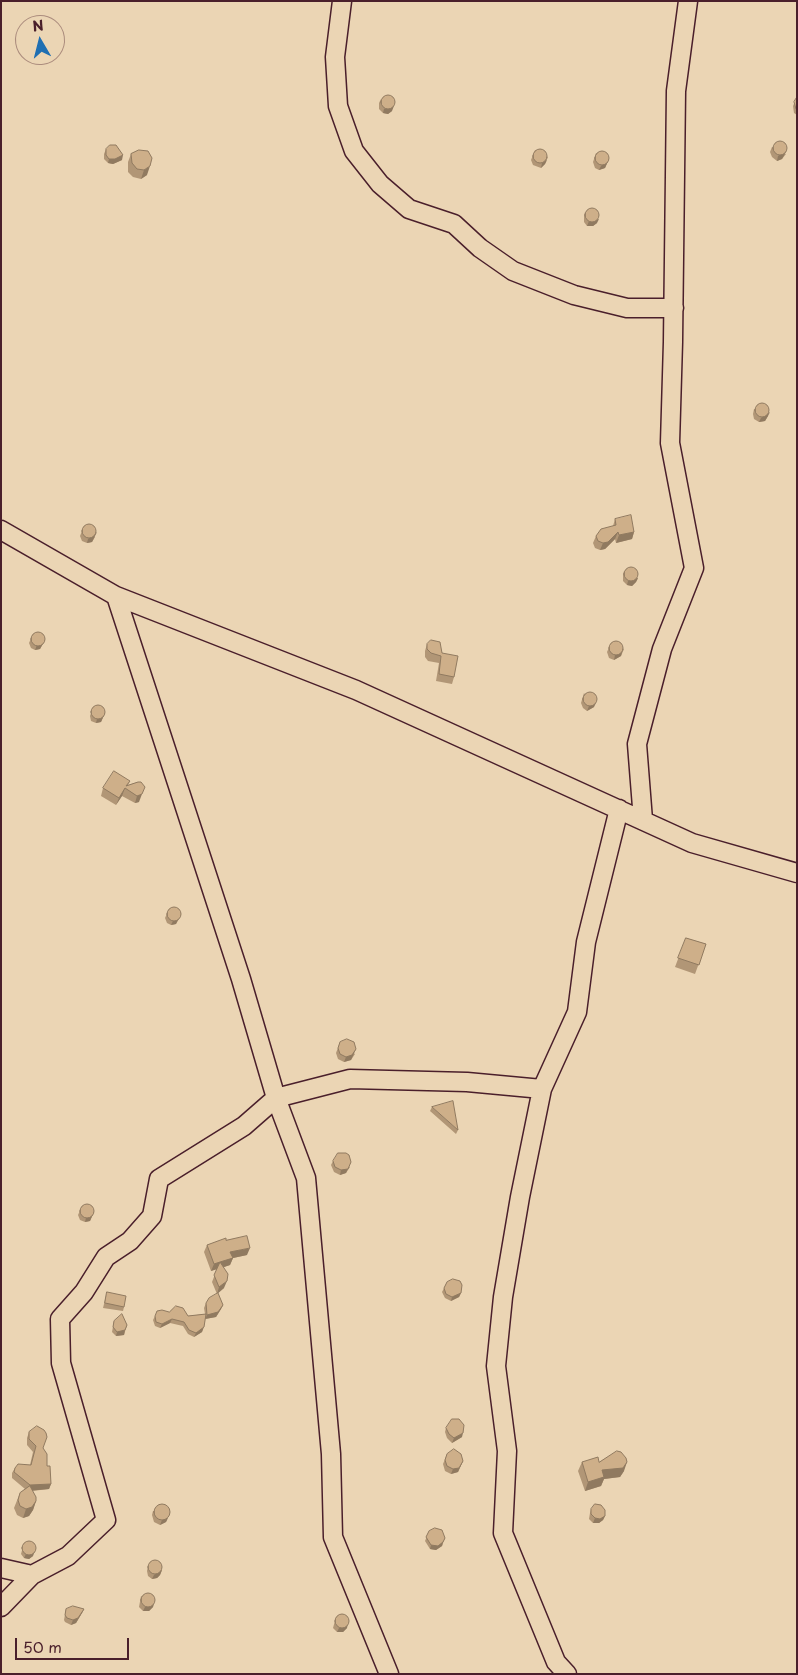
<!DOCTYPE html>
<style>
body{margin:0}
#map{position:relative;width:798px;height:1675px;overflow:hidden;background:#ebd5b4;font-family:"Playpen Sans",sans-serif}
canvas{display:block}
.frame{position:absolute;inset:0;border:2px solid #4a1f2b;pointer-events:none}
.north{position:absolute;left:15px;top:15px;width:50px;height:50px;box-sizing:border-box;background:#ebd5b4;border:1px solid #ab8c7d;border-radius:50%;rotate:352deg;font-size:14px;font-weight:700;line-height:20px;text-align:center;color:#4a1f2b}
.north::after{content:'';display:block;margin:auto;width:18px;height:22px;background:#1f6fb2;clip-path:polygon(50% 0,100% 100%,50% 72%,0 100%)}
.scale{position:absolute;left:15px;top:1638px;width:114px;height:22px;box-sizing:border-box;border:2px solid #4a1f2b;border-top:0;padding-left:6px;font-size:15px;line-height:18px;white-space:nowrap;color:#4a1f2b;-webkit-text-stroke:4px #ebd5b4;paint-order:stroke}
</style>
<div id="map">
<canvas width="798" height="1675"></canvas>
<div class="frame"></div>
<div class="north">N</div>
<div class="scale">50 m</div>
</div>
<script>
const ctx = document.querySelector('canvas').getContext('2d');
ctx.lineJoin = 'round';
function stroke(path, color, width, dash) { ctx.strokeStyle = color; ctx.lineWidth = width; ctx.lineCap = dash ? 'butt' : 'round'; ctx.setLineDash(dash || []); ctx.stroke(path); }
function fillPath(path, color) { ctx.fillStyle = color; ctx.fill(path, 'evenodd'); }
const minor = new Path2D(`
 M342,1L335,57L338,106L354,151L380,184L409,209L454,224L480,248L513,271L574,295L627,308H674
 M1,530L116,596L356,690L692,843L797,873
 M116,596L241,979L276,1098L306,1178L331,1454L333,1537L389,1674
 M643,820L637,744L662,649L694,568L670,443L673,342L676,91L688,1
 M1,1568L32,1575
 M1,1607L32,1575L68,1556L106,1520L61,1363L60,1319L84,1292L106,1257L130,1241L152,1216L159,1179L244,1126L276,1098L350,1079L467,1082L542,1089
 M567,1674L556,1662L503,1533L507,1451L496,1366L503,1297L520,1197L542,1089L577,1012L586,942L619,809`);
stroke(minor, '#4a1f2b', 21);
stroke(minor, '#ebd5b4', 18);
fillPath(new Path2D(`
 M797,97V115L794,113L793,106Z
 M381,99L392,111L388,114L383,113L379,109V103Z
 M772,147L786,154L782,159L777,161L772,157L770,152Z
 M106,149L122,160L113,164L108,163L104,159V154Z
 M139,150L147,175L141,179L133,177L128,172V162L131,154Z
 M535,150L548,157L545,164L541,168L533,165L531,160Z
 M596,153L609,159L605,168L599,170L595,168L593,162Z
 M585,212L597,223L593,226H587L584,222V216Z
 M754,409L768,416L765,421L759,422L754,419L753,414Z
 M615,519L634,532L632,539L616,543L615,539L605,549L600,550L595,548L593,543L596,536L613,526Z
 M84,526L95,537L92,542L87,543L82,541L80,536Z
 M624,571L638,578L636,582L632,586L627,585L623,581V575Z
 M33,634L45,640L40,649L35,650L31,648L29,643Z
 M611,643L624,649L621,656L614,660L609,658L607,652Z
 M427,644L442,653L454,677L452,684L436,681L439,663L428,661L425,657V651Z
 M584,693L594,707L587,711L583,708L581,703Z
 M93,707L105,713L101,722L96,723L91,721L90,716Z
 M130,781L128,785L138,782L139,802L135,803L122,796L116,805L101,796L103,788Z
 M169,909L179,919L176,924L171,925L167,923L165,918Z
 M686,938L706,944L695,974L675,967Z
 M340,1042L355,1054L351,1060L344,1062L338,1059L336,1053Z
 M432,1107L458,1130L456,1134L430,1111Z
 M333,1161L350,1167L346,1173L340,1175L334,1172L331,1165Z
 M82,1206L94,1212L90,1221L85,1222L80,1220L78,1215Z
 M226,1240L247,1255L233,1258L230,1265L224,1267V1288L217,1294L212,1282L217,1269L211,1271L204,1252L207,1245Z
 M447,1282L461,1293L459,1297L451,1301L445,1298L442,1292Z
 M107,1292L124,1307L123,1311L103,1308Z
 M206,1303L223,1305L221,1309L216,1317L205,1319L202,1332L194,1337L188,1334L183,1326L170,1323L160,1328L155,1326L153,1320L155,1316H188L205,1314L204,1308Z
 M114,1321L127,1325L124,1335L116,1336L112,1332Z
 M446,1428L462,1437L452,1443L447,1438L445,1432Z
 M29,1432L43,1448L51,1484L49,1489L32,1491L36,1501L33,1510L29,1516L23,1518L17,1515L14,1508L20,1493L25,1489L12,1478V1473L15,1468L30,1465L33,1452L27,1445V1438Z
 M447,1454L463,1461L458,1472L451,1474L445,1471L443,1464Z
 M582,1462H599L624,1471L620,1477L604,1479L601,1486L585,1491L578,1471Z
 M591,1509L605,1516L603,1520L599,1523H593L589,1519L590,1513Z
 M153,1511L170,1512L166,1522L160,1525L154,1522L152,1515Z
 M429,1531L445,1538L442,1546L436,1550L430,1549L425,1541Z
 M24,1543L33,1556L29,1559L24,1558L21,1554Z
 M148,1566L162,1570L160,1575L157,1578L152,1579L148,1576L147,1571Z
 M141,1596L154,1603L153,1607L149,1611H143L139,1607Z
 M66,1609H84L82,1613L76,1623L71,1625L65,1622L64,1620Z
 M336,1617L347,1628L343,1632H337L333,1628Z`), '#b19676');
fillPath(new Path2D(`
 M394,106L392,111L388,114L383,113L384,109Z
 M787,150L782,159L777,161L778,156Z
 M123,155L122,160L113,164L108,163L109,159Z
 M609,159L605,168L599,170L601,166Z
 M547,160L545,164L541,168L542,163Z
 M150,166L147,175L141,179L144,170Z
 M599,219L597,223L593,226H587L589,221Z
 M770,412L768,416L765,421L759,422L761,418Z
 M97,532L92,542L87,543L88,539Z
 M618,532L615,539L605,549L600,550L603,543Z
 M634,532L632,539L616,543L619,535Z
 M638,578L636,582L632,586L627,585L628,581Z
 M45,640L40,649L35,650L37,645Z
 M622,652L621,656L614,660L615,655Z
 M596,703L594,707L587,711L589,706Z
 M105,713L101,722L96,723L97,719Z
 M125,788L122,796L116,805L119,798Z
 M142,794L139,802L135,803L137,796Z
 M180,915L176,924L171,925L173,921Z
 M356,1049L351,1060L344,1062L346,1057Z
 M351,1162L346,1173L340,1175L341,1170Z
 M94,1212L90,1221L85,1222L86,1218Z
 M250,1248L247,1255L233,1258L230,1265L218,1269L220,1262L230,1252Z
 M220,1262L217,1269L211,1271L214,1264Z
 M227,1281L224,1288L217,1294L219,1287Z
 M461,1293L459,1297L451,1301L452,1297Z
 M223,1305L221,1309L216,1317L205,1319L207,1315Z
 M172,1319L170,1323L160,1328L162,1324Z
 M204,1327L202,1332L194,1337L196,1333Z
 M125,1330L124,1335L116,1336L117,1332Z
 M463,1433L462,1437L452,1443L454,1438Z
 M463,1461L458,1472L451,1474L453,1469Z
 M627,1462L624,1471L620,1477L604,1479L601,1486L585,1491L588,1482L602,1470Z
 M51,1484L49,1489L27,1491L30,1485Z
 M36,1501L33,1510L29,1516L23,1518L26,1509Z
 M605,1516L603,1520L599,1523H593L595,1518Z
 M168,1518L166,1522L160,1525L162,1520Z
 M443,1542L442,1546L436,1550L430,1549L431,1545Z
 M35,1551L33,1556L29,1559L24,1558L26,1554Z
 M162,1570L160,1575L157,1578L152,1579L154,1575Z
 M154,1603L153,1607L149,1611H143L145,1607Z
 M84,1609L82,1613L76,1623L71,1625L73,1620Z
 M348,1624L347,1628L343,1632H337L339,1628Z`), '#907a60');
const building = new Path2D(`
 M381 102a7 7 0 1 1 14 0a7 7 0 1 1-14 0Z
 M797,97V109H796L794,102Z
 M773 148a7 7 0 1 1 14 0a7 7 0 1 1-14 0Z
 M110,145H116L123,155L115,159H109L106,155V149Z
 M533 156a7 7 0 1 1 14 0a7 7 0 1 1-14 0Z
 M139,150L148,151L152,158L150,166L144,170L137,169L132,163L131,154Z
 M595 158a7 7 0 1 1 14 0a7 7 0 1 1-14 0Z
 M585 215a7 7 0 1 1 14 0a7 7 0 1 1-14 0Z
 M755 410a7 7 0 1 1 14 0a7 7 0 1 1-14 0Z
 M631,515L634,532L619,535L618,532L608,542L603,543L598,541L596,536L601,529L616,525L615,519Z
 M82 531a7 7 0 1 1 14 0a7 7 0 1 1-14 0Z
 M624 574a7 7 0 1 1 14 0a7 7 0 1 1-14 0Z
 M31 639a7 7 0 1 1 14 0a7 7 0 1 1-14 0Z
 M431,640L440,642L442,653L458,656L454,677L439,674L441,656L431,653L427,649V644Z
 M609 648a7 7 0 1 1 14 0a7 7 0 1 1-14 0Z
 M583 699a7 7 0 1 1 14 0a7 7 0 1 1-14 0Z
 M91 712a7 7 0 1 1 14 0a7 7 0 1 1-14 0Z
 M114,771L130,781L126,786L138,782H141L145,787L142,794L137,796L125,788L119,798L103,788Z
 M167 914a7 7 0 1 1 14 0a7 7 0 1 1-14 0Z
 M686,938L706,944L699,965L678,958Z
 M347,1039L354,1042L356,1049L352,1055L346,1057L340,1054L338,1048L340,1042Z
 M453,1101L458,1130L432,1107Z
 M338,1153H346L349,1155L351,1162L348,1169L341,1170L335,1167L333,1161Z
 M80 1211a7 7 0 1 1 14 0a7 7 0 1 1-14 0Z
 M247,1236L250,1248L230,1252L233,1258L220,1262L228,1274L227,1281L219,1287L214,1275L220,1262L214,1264L207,1245L226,1238V1240Z
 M453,1279L460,1281L462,1285L461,1293L452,1297L446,1294L444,1288L447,1282Z
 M107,1292L126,1296L124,1307L105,1303Z
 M218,1293L223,1305L218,1312L207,1315L206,1303L209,1298Z
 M176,1306L183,1308L188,1316L206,1314L204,1327L196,1333L189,1330L184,1322L172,1319L162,1324L156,1322L155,1316L157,1311L162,1310L169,1312Z
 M122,1314L127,1325L125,1330L117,1332L113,1327L114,1321Z
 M452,1419H459L464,1425L463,1433L454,1438L449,1434L446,1428Z
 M37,1426L44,1430L46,1433L47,1437L43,1448L47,1454V1466H50L51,1484L30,1485L14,1472L15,1468L18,1464L31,1465L36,1446L29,1439V1432Z
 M454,1449L461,1454L463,1461L459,1468L453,1469L447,1466L445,1460L447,1454Z
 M617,1451L621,1452L626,1458L627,1462L623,1468L602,1470L604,1477L588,1482L582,1462L598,1457L599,1462Z
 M30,1486L36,1497V1501L32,1507L26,1509L20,1506L18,1500L20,1493Z
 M154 1512a8 8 0 1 1 16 0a8 8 0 1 1-16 0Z
 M595,1504L601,1505L605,1510V1516L600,1519L595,1518L591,1514V1509Z
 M435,1528L442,1530L445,1538L443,1542L438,1546L431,1545L426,1537L429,1531Z
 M22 1548a7 7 0 1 1 14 0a7 7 0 1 1-14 0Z
 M148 1567a7 7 0 1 1 14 0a7 7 0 1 1-14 0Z
 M141 1600a7 7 0 1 1 14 0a7 7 0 1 1-14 0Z
 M73,1606L84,1609L78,1618L73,1620L67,1618L65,1615L66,1609Z
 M335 1621a7 7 0 1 1 14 0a7 7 0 1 1-14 0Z`);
fillPath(building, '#ceaf89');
stroke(building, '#907a60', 1);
</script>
